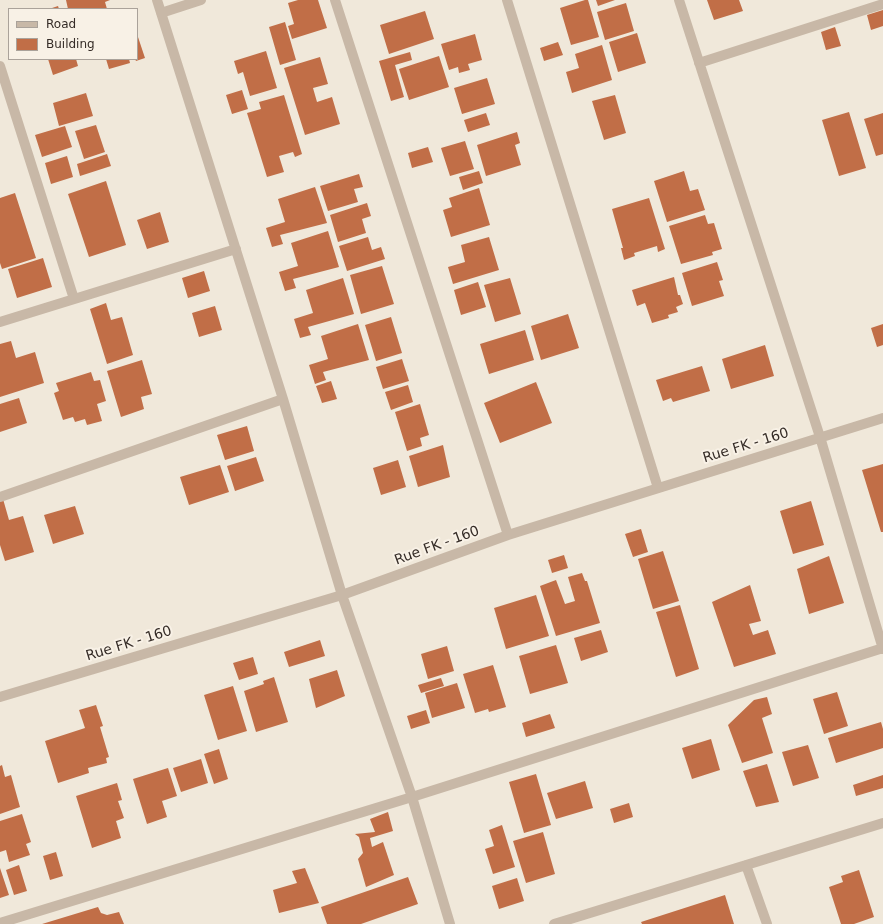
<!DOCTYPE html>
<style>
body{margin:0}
#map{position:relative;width:883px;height:924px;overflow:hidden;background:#f0e8da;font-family:"DejaVu Sans",sans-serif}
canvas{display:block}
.legend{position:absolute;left:8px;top:8px;width:130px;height:52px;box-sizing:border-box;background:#f8f1e6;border:1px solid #aaa29a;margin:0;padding:5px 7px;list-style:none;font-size:12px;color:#352c27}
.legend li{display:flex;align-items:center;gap:8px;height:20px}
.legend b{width:20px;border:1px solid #aaa29a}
</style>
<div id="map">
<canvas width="883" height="924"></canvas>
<ul class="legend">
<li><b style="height:5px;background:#c8b8a7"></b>Road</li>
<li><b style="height:11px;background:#c16e47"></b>Building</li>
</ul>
</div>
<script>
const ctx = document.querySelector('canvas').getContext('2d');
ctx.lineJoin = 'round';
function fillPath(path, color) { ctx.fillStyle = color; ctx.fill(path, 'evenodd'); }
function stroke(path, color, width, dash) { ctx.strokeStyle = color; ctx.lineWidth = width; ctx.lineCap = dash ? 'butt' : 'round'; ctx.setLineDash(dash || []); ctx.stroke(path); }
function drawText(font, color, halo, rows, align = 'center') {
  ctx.font = font + ' "DejaVu Sans",sans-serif'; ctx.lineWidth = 4; ctx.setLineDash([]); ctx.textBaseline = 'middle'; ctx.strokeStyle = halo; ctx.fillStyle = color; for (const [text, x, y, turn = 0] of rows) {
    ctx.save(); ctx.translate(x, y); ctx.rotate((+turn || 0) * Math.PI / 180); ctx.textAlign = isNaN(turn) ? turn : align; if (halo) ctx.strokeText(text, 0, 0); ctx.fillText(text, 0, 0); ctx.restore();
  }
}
fillPath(new Path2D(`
 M66,0H110L105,2L107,9H68Z
 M298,0H318L327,28L292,39L288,26L294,24L288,3Z
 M585,0H588L599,37L571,45L560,8Z
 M596,0H615L598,6Z
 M707,0H739L743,11L714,20Z
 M626,3L634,31L605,40L597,12Z
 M58,6L59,9H49Z
 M883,10V26L871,30L867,15Z
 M425,11L434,39L389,54L380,25Z
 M285,22L296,60L280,65L269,27Z
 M835,27L841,46L826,50L821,32Z
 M637,33L646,63L618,72L609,42Z
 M137,34L145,58L136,61L135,59H137Z
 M475,34L482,60L468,64L470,70L459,73L458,67L449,70L441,44Z
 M558,42L563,55L544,61L540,48Z
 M602,45L612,80L572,93L566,72L579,68L575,54Z
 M266,51L277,88L250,96L243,72L238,74L234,61Z
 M410,52L412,60L395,65L404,97L391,101L379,61Z
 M439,56L449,87L409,100L399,69Z
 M320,57L328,84L313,88L317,102L332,97L340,124L305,135L284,68Z
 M48,59H76L78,66L53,75Z
 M106,59H129L130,63L109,69Z
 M487,78L495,104L462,114L454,88Z
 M242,90L248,109L232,114L226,95Z
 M86,93L93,116L59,126L53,103Z
 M284,95L302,154L295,157L293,152L279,156L284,172L267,177L247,113L261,109L259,102Z
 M615,95L626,133L604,140L592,101Z
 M849,112L866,168L839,176L822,120Z
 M486,113L490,125L468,132L464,120Z
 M883,113V154L876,156L864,119Z
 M96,125L105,152L84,159L75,131Z
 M65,126L72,147L42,157L35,135Z
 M517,132L520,143L515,145L521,165L486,176L477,145Z
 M465,141L474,169L450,176L441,148Z
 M428,147L433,162L412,168L408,153Z
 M107,154L111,166L80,176L77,164Z
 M67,156L73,177L51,184L45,163Z
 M479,171L483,183L463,190L459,177Z
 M684,171L690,191L698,189L705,210L667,222L654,181Z
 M359,174L363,187L354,189L358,202L328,211L320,186Z
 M106,181L126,245L89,257L68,194Z
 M315,187L327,223L280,235L283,244L272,247L266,228L285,222L278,199Z
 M479,188L490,225L451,237L443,210L452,207L449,198Z
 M15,193L36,258L2,269L0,263V198Z
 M649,198L665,249L658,252L657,246L634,253L635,256L624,260L621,248H623L612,209Z
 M367,203L371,216L362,219L366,233L338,242L330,215Z
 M160,212L169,242L147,249L137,220Z
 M705,215L708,224L714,223L722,249L712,252L713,255L681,264L669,226Z
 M328,231L339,267L293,279L296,288L285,291L279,272L298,266L291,243Z
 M368,237L372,250L381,247L385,259L347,271L339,246Z
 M489,237L499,270L453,284L448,267L465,262L461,245Z
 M43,258L52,287L17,298L8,269Z
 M717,262L723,280L719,281L724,296L692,306L682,273Z
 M382,266L394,304L361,314L350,275Z
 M204,271L210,291L188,298L182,278Z
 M674,277L678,295H680L683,304L676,307L678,312L668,315L669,318L652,323L645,303L637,306L632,290Z
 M343,278L354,314L308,327L311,335L300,338L294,319L313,313L306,290Z
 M510,278L521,314L495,322L484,285Z
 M478,282L486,307L461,315L454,290Z
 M106,303L111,320L122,317L133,355L107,364L90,309Z
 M215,306L222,330L199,337L192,313Z
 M568,314L579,348L541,360L531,326Z
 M391,317L402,353L376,361L365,325Z
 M358,324L369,360L323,372L326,380L315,384L309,365L328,359L321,336Z
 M883,324V345L877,347L871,328Z
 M525,330L534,360L489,374L480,344Z
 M11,341L16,358L35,352L44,383L0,397V344Z
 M765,345L774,376L731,389L722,359Z
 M402,359L409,381L383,389L376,367Z
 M142,360L152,394L141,397L144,409L121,417L107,371Z
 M702,366L710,391L673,402L671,398L663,401L656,380Z
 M91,372L94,381L100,380L106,401L97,404L102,421L87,425L85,419L75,422L73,417L63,420L54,393L59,391L56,383Z
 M331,381L337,399L322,403L316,386Z
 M536,382L552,423L500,443L484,403Z
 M408,385L413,402L391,410L385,392Z
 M19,398L27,423L0,432V404Z
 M420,404L429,435L420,438L422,446L407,451L395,412Z
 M247,426L254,451L225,460L217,435Z
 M443,445L450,477L418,487L409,456Z
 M256,457L264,481L235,491L227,466Z
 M398,460L406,487L381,495L373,468Z
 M883,464V532H881L862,470Z
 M220,465L229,492L189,505L180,477Z
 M3,499L9,520L23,516L34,552L5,561L0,545V500Z
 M811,501L824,545L793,554L780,511Z
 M75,506L84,534L53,544L44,515Z
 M641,529L648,552L633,557L625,534Z
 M663,551L679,601L653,609L638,559Z
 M564,555L568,568L552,573L548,560Z
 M829,556L844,603L809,614L797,569Z
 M582,573L585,581H587L600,623L556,636L540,586L556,580L565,604L575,601L568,577Z
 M750,585L761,621L749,624L753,635L768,630L776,654L734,667L712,602Z
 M536,595L549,636L506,649L494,608Z
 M680,605L699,669L676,677L656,612Z
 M601,630L608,652L581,661L574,638Z
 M320,640L325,656L289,667L284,652Z
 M556,645L568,683L530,694L519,656Z
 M447,646L454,671L428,679L421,654Z
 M253,657L258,674L239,680L233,663Z
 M493,665L506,707L489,712L488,709L475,713L463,674Z
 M337,670L345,696L316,708L309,679Z
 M274,677L288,722L256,732L244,691L264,684L263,681Z
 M441,678L444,686L421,693L418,685Z
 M457,683L465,708L432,718L425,693Z
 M233,686L247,731L218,740L204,695Z
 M837,692L848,726L824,734L813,699Z
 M767,697L772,714L762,718L773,753L742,763L728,725L754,700Z
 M96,705L103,726L100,727L109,757L106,758L107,763L88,768L89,773L58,783L45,741L85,728L79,710Z
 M426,710L430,723L411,729L407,716Z
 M550,714L555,728L526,737L522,723Z
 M881,722L883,729V748L836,763L828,738Z
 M711,739L720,770L692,779L682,748Z
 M808,745L819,778L793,786L782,752Z
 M219,749L228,779L214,784L204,754Z
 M201,759L208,783L181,792L173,768Z
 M767,764L779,802L756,807L743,771Z
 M2,765L5,777L11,775L20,807L0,814V766Z
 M168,768L177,796L162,801L167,817L147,824L133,779Z
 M536,774L551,825L524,833L509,782Z
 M883,775V788L856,796L853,785Z
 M585,781L593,808L556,819L547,793Z
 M117,783L122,800L118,801L124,818L116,821L121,838L92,848L76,796Z
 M629,803L633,817L614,823L610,809Z
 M388,812L393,831L370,838L372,847L383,842L394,875L366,887L358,859L363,853L359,837L355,834L375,832L370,819Z
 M22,814L31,842L26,844L30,855L9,862L6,850L0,852V821Z
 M502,825L515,867L493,874L485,849L494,846L489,830Z
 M543,832L555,874L526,883L513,841Z
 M56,852L63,876L50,880L43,856Z
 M19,865L27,891L14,895L6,870Z
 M0,868L9,895L0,898Z
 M305,868L319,903L279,913L273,890L297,883L292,871Z
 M859,870L874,917L854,924H841L829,887L843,882L841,876Z
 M408,877L418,904L361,924H327L321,907Z
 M517,878L524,901L499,909L492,886Z
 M725,895L734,924H642L641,922Z
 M98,907L101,913L107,915L119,912L124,924H42Z`), '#c16e47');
stroke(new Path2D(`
 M157,0L283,399L342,595L412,797L450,924
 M335,0L508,535
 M507,0L658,488
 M679,0L820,437L883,649
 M161,13L201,0
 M699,63L883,4
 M0,66L74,299
 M0,322L236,249
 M0,497L283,399
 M0,697L342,595L508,535L883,418
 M746,865L767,924
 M0,923L412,797L883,648
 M554,924L883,823`), '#c8b8a7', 10);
drawText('14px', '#352c27', '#f8f1e6', [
 ["Rue FK - 160",746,446,-17],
 ["Rue FK - 160",437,546,-20],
 ["Rue FK - 160",129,644,-17]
]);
</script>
